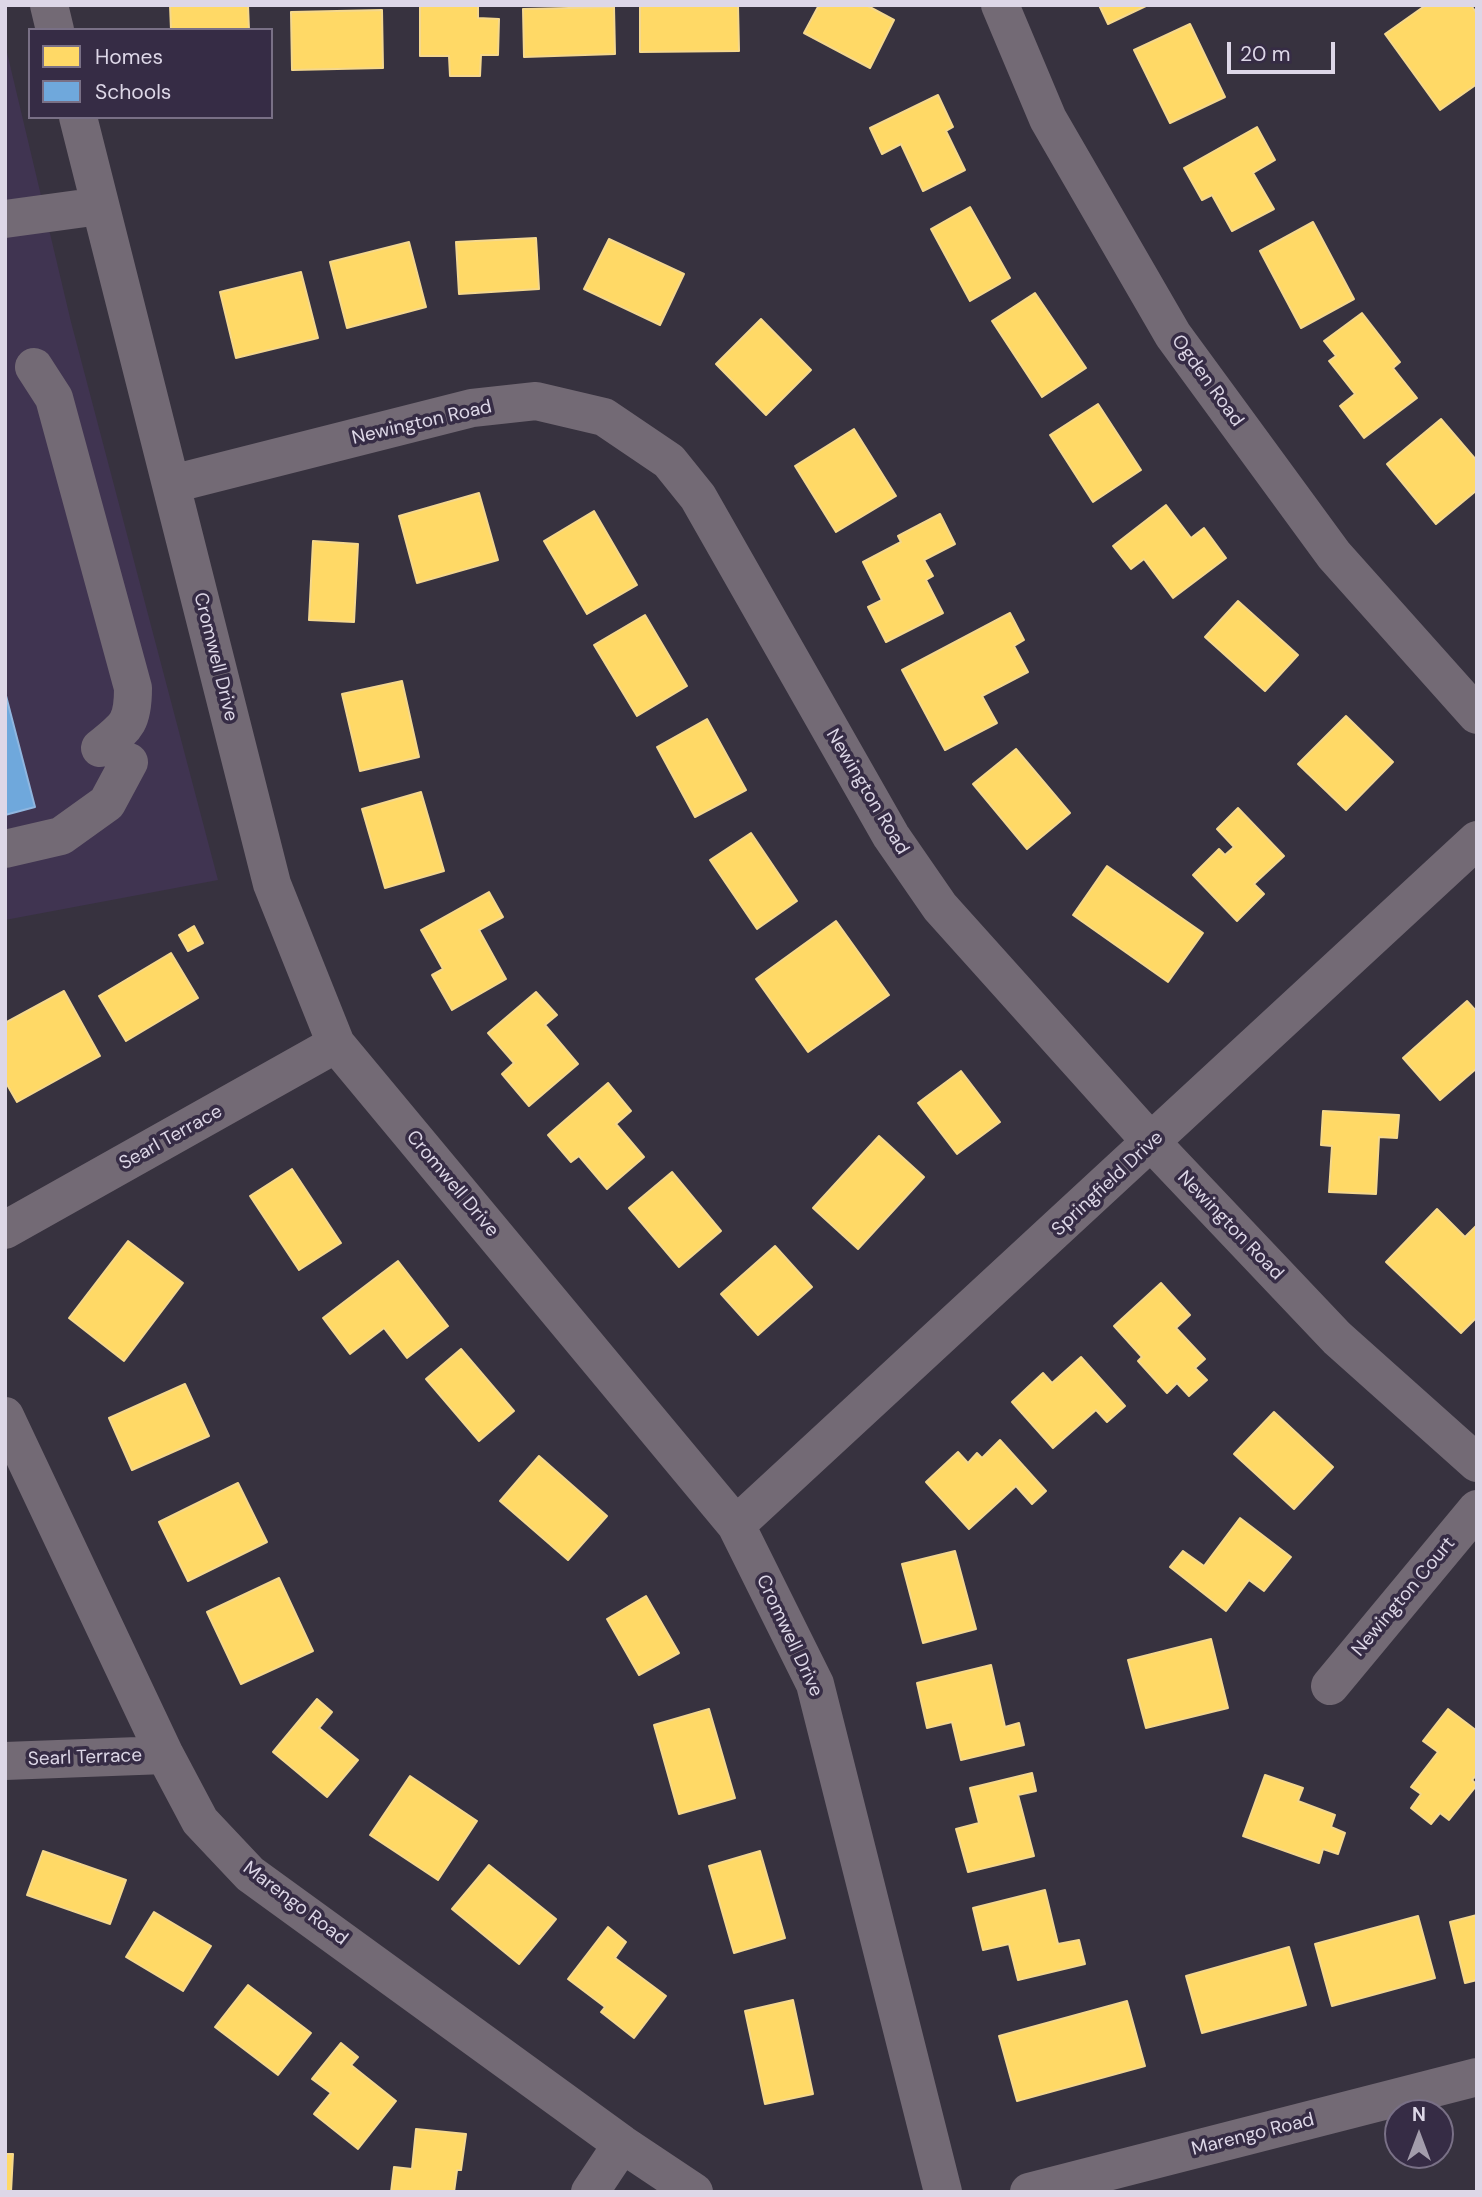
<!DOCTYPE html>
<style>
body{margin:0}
#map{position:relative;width:1482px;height:2197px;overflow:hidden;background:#37323f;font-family:"DM Sans",sans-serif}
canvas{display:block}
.frame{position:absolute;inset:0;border:7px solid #ddd7e7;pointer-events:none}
.legend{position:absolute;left:28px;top:28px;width:245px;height:91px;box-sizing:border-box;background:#362c45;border:2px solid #797086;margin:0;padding:9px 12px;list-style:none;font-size:21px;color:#ddd7e7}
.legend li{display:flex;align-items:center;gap:14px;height:35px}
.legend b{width:35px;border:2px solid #797086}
.north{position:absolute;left:1384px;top:2099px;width:70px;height:70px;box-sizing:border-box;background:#362c45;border:2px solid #797086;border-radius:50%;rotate:0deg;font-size:19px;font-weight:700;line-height:28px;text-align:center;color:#ddd7e7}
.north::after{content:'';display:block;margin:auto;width:24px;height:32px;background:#a39dac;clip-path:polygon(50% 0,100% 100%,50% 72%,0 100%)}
.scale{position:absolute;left:1227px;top:42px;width:108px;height:32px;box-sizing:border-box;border:4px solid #ddd7e7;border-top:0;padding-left:9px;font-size:21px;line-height:24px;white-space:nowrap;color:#ddd7e7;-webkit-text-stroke:5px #362c45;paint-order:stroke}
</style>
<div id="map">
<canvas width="1482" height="2197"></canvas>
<div class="frame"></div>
<ul class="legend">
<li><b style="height:19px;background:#ffd966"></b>Homes</li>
<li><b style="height:19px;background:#6fa8dc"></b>Schools</li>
</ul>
<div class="north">N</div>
<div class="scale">20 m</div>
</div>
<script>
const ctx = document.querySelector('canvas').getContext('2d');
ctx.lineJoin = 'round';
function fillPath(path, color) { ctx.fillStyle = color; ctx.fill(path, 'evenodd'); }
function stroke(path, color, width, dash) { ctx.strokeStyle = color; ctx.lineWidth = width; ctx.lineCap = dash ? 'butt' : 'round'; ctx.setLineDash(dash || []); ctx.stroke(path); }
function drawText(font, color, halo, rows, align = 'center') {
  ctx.font = font + ' "DM Sans",sans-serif'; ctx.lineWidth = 7; ctx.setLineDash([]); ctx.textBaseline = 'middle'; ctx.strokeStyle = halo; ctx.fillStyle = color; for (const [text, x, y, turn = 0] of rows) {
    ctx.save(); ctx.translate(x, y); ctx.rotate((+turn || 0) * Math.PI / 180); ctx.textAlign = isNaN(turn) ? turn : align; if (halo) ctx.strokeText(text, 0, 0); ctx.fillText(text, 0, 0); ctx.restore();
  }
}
fillPath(new Path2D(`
 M5,44L71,322L218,880L5,920Z`), '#403451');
const homes = new Path2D(`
 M170,5H248L249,30H171Z
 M420,5H478V18L499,19L498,55H481L480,76H450L449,56H420Z
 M640,5H738L739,51L640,52Z
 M819,5H866L894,20L870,68L804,33Z
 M1099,5H1148L1108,24Z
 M1426,5H1471L1477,14V84L1440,110L1385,34Z
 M614,7L615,54L524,57L523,9Z
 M382,10L383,68L292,70L291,12Z
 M1190,24L1225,97L1170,123L1134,50Z
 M938,95L953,127L946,131L965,170L923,191L901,144L882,154L870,128Z
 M1257,127L1275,160L1253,173L1274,209L1232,231L1212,195L1202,200L1184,168Z
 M970,207L1010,278L970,301L931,229Z
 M1313,222L1354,299L1301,328L1260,251Z
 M536,238L539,289L459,294L456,242Z
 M609,239L684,274L660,325L584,289Z
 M409,242L426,307L347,328L330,262Z
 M301,272L318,338L236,358L220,292Z
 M1035,293L1086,368L1042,397L992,321Z
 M1362,313L1400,362L1393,368L1417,398L1364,438L1340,406L1355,394L1329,361L1336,356L1324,341Z
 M761,319L811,370L766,415L716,364Z
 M1098,404L1141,470L1093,502L1050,435Z
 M1441,419L1477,461V490L1436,524L1387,464Z
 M854,429L896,496L836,532L795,466Z
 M479,493L498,560L417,583L399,516Z
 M1166,505L1191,538L1204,528L1226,558L1173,598L1144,559L1131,569L1113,546Z
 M594,511L637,585L587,614L544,541Z
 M940,514L955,544L924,560L933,576L926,580L943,613L886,642L868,607L882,600L863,562L901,542L898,536Z
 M313,541L358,544L354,622L309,620Z
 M1238,601L1298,655L1265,691L1205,637Z
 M1010,613L1024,640L1014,646L1028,672L982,696L997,723L945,750L902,670Z
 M645,615L687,686L637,716L594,645Z
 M402,681L419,757L360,771L342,694Z
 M1346,716L1393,762L1346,810L1298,764Z
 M707,719L746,790L695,817L657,747Z
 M1016,749L1070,813L1027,849L973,784Z
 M421,792L444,871L385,888L362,809Z
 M1238,808L1284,856L1254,884L1264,894L1237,921L1193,875L1219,849L1225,855L1234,847L1217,829Z
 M751,833L797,901L757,929L710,860Z
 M1107,866L1203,933L1168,982L1073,915Z
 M489,892L503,917L479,930L506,979L452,1010L432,975L443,969L421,930Z
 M836,921L889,995L808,1052L756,979Z
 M194,926L203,943L188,951L179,935Z
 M171,953L198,998L126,1041L99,996Z
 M64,991L100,1056L17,1102L5,1081V1023Z
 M536,992L557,1015L545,1025L578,1064L529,1106L502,1074L514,1063L488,1033Z
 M1467,1001L1477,1012V1068L1440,1100L1403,1058Z
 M961,1071L1000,1122L957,1154L918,1103Z
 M608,1083L631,1111L616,1124L644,1157L607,1189L579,1156L571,1162L548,1135Z
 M1323,1111L1399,1115L1397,1138L1379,1137L1376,1194L1329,1192L1332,1146L1321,1145Z
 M879,1136L924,1177L858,1249L813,1208Z
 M292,1169L341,1243L299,1270L250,1196Z
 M672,1172L721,1231L679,1267L629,1208Z
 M1437,1209L1465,1237L1477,1225V1317L1461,1333L1386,1262Z
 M128,1241L183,1283L124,1361L69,1318Z
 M775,1246L812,1287L758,1335L721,1294Z
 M398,1261L448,1326L407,1358L384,1328L350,1354L323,1318Z
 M1161,1283L1190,1315L1176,1328L1205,1359L1195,1368L1207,1380L1189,1396L1177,1383L1167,1393L1138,1361L1142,1357L1114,1326Z
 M461,1349L514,1411L479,1441L426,1379Z
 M1081,1357L1125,1406L1107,1422L1096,1410L1053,1448L1012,1402L1043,1373L1052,1383Z
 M185,1384L209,1436L132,1470L109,1418Z
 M1274,1412L1333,1467L1294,1509L1234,1454Z
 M1000,1440L1046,1491L1032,1504L1016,1486L969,1529L926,1482L958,1452L968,1463L977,1453L982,1458Z
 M539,1456L607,1516L568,1560L500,1501Z
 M238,1483L267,1542L188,1581L159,1522Z
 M1240,1518L1291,1557L1264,1591L1249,1580L1226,1611L1170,1567L1183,1551L1204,1566Z
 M955,1551L976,1629L923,1643L902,1564Z
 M279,1578L313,1651L241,1684L207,1612Z
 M646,1596L679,1653L639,1675L607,1619Z
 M1211,1639L1228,1708L1146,1728L1128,1660Z
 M991,1665L1005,1727L1019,1723L1024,1745L961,1760L952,1722L927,1728L917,1683Z
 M317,1699L332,1712L319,1728L358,1760L327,1797L273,1752Z
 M709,1709L735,1798L679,1814L654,1725Z
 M1448,1709L1477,1731V1774L1472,1780L1477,1785L1449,1820L1440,1813L1431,1824L1411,1808L1421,1794L1411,1787L1438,1752L1423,1741Z
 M1032,1773L1036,1791L1018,1795L1034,1856L968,1872L956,1829L979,1823L970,1788Z
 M1265,1775L1303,1788L1298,1801L1335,1815L1331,1827L1345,1833L1338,1854L1323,1849L1319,1863L1243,1836Z
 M410,1776L477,1821L438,1880L370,1835Z
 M43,1851L126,1880L110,1924L27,1895Z
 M760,1851L785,1938L734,1953L709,1866Z
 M489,1865L556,1919L519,1964L452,1909Z
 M1045,1890L1058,1944L1079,1940L1085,1964L1018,1980L1009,1944L983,1950L973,1908Z
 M154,1912L211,1946L183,1991L126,1957Z
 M1477,1915V1980L1465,1983L1450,1922Z
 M1418,1916L1435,1978L1332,2006L1315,1944Z
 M608,1927L626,1942L615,1958L666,1996L634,2038L601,2012L605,2007L568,1979Z
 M1289,1947L1306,2005L1202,2033L1186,1976Z
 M248,1985L311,2033L278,2075L215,2027Z
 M793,2000L813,2094L765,2104L745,2011Z
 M1127,2001L1145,2066L1017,2101L999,2036Z
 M341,2043L358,2057L351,2065L396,2101L358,2149L314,2114L331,2093L312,2079Z
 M416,2129L466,2134L461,2170H457L454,2192H391L394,2167L412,2169Z
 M5,2154H13L11,2192H5Z`);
fillPath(homes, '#ffd966');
stroke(homes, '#f5d88d', 2);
const schools = new Path2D(`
 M5,692L35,807L5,815Z`);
fillPath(schools, '#6fa8dc');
stroke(schools, '#90b6df', 2);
stroke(new Path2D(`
 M49,5L55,30
 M1000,5L1048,119L1173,335L1334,555L1477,715
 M78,117L272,884L336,1044L736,1525L815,1684L943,2192
 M5,219L100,206
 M34,367L54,398L133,688C133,724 126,727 100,748
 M172,484L472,408L536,401L604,417L669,461L698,497L891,836L940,907L1152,1143L1337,1338L1477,1463
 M5,849L61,836L107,803L129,762
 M5,1230L336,1044
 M5,1416L165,1755L200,1821L250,1874L622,2144L694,2192
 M736,1525L1477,840
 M1330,1686L1477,1509
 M5,1761L165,1755
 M590,2192L622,2144
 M1029,2192L1477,2077`), '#736a75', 38);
drawText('19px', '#ddd7e7', '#362c45', [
 ["Ogden Road",1207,381,54],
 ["Newington Road",422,423,-13],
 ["Cromwell Drive",215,657,76],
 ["Newington Road",867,792,59],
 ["Searl Terrace",171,1138,-29],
 ["Cromwell Drive",452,1184,50],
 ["Springfield Drive",1108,1184,-43],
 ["Newington Road",1230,1226,46],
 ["Newington Court",1404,1597,-50],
 ["Cromwell Drive",789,1636,65],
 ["Searl Terrace",85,1758,-2],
 ["Marengo Road",295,1904,37],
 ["Marengo Road",1253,2135,-14]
]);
</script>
